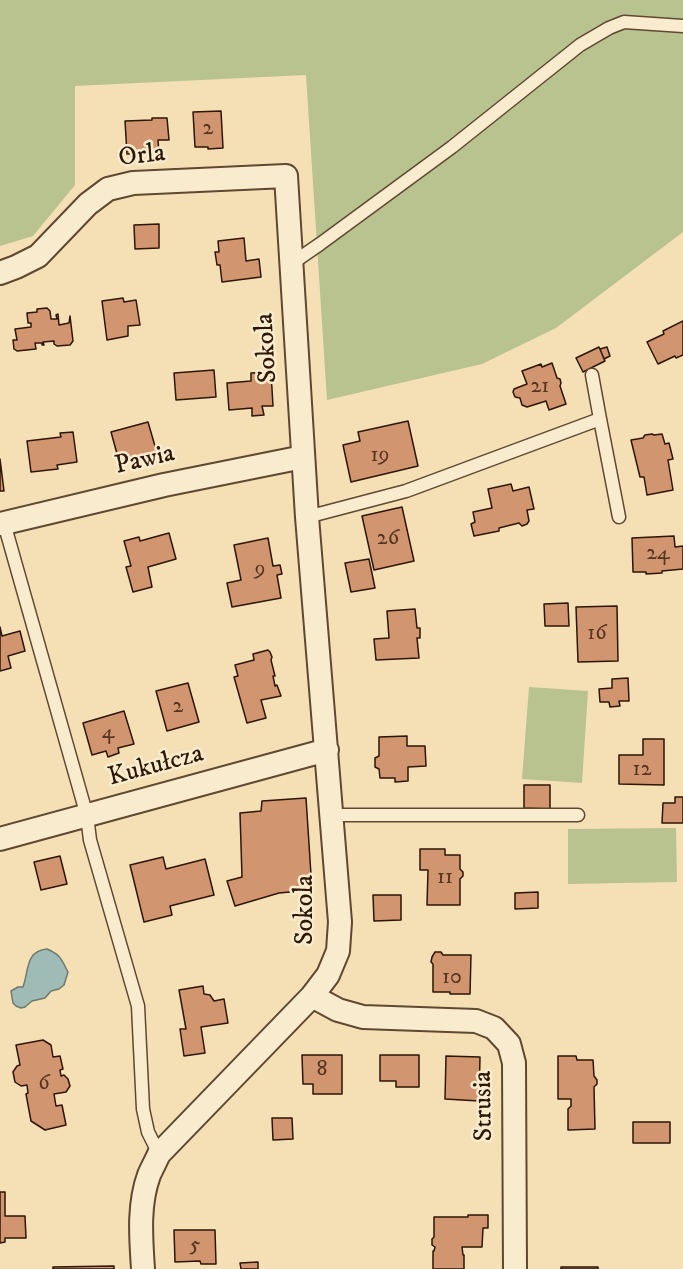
<!DOCTYPE html>
<meta charset="utf-8">
<style>
body{margin:0}
canvas{display:block;background:#f4e0b4}
</style>
<canvas width="683" height="1269"></canvas>
<script>
const ctx = document.querySelector('canvas').getContext('2d');
ctx.lineJoin = 'round';
function fillPath(path, color) { ctx.fillStyle = color; ctx.fill(path, 'evenodd'); }
function stroke(path, color, width, dash) { ctx.strokeStyle = color; ctx.lineWidth = width; ctx.lineCap = dash ? 'butt' : 'round'; ctx.setLineDash(dash || []); ctx.stroke(path); }
function drawText(font, color, halo, rows, align = 'center') {
  ctx.font = font + ' "IM FELL DW Pica",serif'; ctx.lineWidth = 5; ctx.setLineDash([]); ctx.textBaseline = 'middle'; ctx.strokeStyle = halo; ctx.fillStyle = color; for (const [text, x, y, turn = 0] of rows) {
    ctx.save(); ctx.translate(x, y); ctx.rotate((+turn || 0) * Math.PI / 180); ctx.textAlign = isNaN(turn) ? turn : align; if (halo) ctx.strokeText(text, 0, 0); ctx.fillText(text, 0, 0); ctx.restore();
  }
}
fillPath(new Path2D(`
 M0,0H683V232L556,328L482,364L327,400L306,75L75,86V185L33,236L0,246Z
 M529,687L588,691L582,783L522,779Z
 M676,828L677,882L568,884V829Z`), '#b9c38f');
const water = new Path2D(`
 M47,949C61,955 61,959 68,972L64,985L59,989L51,991L45,998L32,1001L25,1007L21,1008L16,1006L13,1003L11,991L18,987H23C29,971 25,951 47,949Z`);
fillPath(water, '#9fbbb6');
stroke(water, '#71796f', 1.5);
const building = new Path2D(`
 M221,111L223,148L208,149V147H195L193,112Z
 M152,118H167L169,140H158L159,152L127,154L125,121L152,120Z
 M159,224V248L135,249L134,225Z
 M244,238L246,261L259,259L261,277L222,282L220,265H217L215,252H219L218,241Z
 M123,298L124,302L136,300L140,325L128,326V336L107,340L102,301Z
 M47,308L50,311L51,319H57L56,315L58,314L59,325L69,323L70,316L73,341L70,345L57,346L54,344V341L43,342L44,345H42V343H35L36,349L17,351L14,349L13,340H17L15,329L31,327V323H28L27,313L37,312V309Z
 M683,321V355L676,358L675,356L658,364L647,342L664,334L663,331Z
 M599,347L605,361L583,372L576,358Z
 M607,347L610,356L604,359L600,349Z
 M552,363L557,378L560,379L561,383L560,386L566,404L549,410L546,401L527,407L522,405L520,398L515,397L513,392L514,389L527,384L522,371L541,364L542,367Z
 M214,370L216,397L176,400L174,373Z
 M271,372L273,406H262L264,415L252,416V408L229,410L227,383L251,381V373Z
 M408,421L418,466L351,482L343,445L360,441L358,432Z
 M148,422L157,453L142,457V455L119,461L111,432Z
 M73,432L77,462L57,465L58,469L31,472L27,441L61,437L60,433Z
 M652,434L654,435L662,434L665,444L669,443L673,459L668,460L673,490L647,495L644,477H640L631,440L643,438L645,435Z
 M0,459L4,491H0Z
 M511,484L513,491L529,487L534,509L527,510L529,521L527,524L522,526L519,523L499,528V531L474,536L471,524L475,522L473,512L492,508L488,489Z
 M402,507L414,561L374,570L362,516Z
 M169,533L176,559L148,567L152,587L133,592L126,567L131,566L124,541L139,537L140,541Z
 M674,536L675,547L683,546V569L662,571V573L646,574V572H633L632,538Z
 M268,538L273,566L280,565L282,574L277,575L281,598L232,607L227,583L241,580L234,545Z
 M369,559L375,588L351,592L345,563Z
 M568,603L569,626H545L544,604Z
 M617,606L618,661L578,662L576,607Z
 M415,609L417,628H420V638H417L419,658L376,660L374,639L389,638L387,611Z
 M0,627L2,636L20,631L25,651L8,656L11,668L0,671Z
 M268,650L270,652L272,657L271,660L275,676H273L275,686L277,685L281,696L261,700L266,718L247,723L234,677L238,676L235,665L254,660L253,654Z
 M628,678L629,701H619L620,706L610,707L609,702H600L599,689L612,688V679Z
 M188,683L199,722L167,731L156,691Z
 M124,711L134,744L118,748L119,753L108,757L106,751L92,755L83,723Z
 M407,736V746H425L426,766L408,767V781L395,782V778H380L379,769L375,767V758L379,756V737Z
 M643,739H664V785L619,784V755H643Z
 M524,785H550V809L524,808Z
 M675,797H683V823H662L663,803H675Z
 M306,798L312,890L279,893L235,906L227,881L242,877L240,813L261,811L262,801Z
 M420,849H445V855H460V869L463,872V876L460,879V905H427L428,870H420Z
 M60,856L67,884L41,890L34,862Z
 M163,857L166,869L205,859L214,895L170,906L172,915L144,922L130,865Z
 M538,892V908L515,909V893Z
 M373,895H401V920L374,921Z
 M435,952H441L443,955H471L470,994H450V992H433V964L431,962L432,957Z
 M203,986L204,994L210,995L214,1001L224,999L228,1023L201,1027L205,1053L184,1056L180,1029H186L179,990Z
 M43,1040L51,1045L53,1057L60,1056L63,1069L60,1070L61,1076L64,1075L68,1079L70,1086L66,1092L54,1094L56,1106L62,1105L66,1125L45,1130L31,1121L26,1094L28,1093L27,1085L21,1086L15,1082L13,1072L17,1066L20,1065L16,1045Z
 M302,1055H342V1094H313V1084H303Z
 M380,1055H419V1087H396V1081H380Z
 M446,1056L480,1057L479,1101L445,1099Z
 M558,1056H576L577,1060H593L594,1076L597,1080V1084L594,1087L595,1129L568,1130V1109L571,1106V1099H558Z
 M272,1118H292L293,1139L273,1140Z
 M633,1122H670V1143H633Z
 M0,1192H5V1216H25L26,1238H5V1242L0,1243Z
 M468,1215H488V1228H483L482,1247H462L463,1255H464V1269H433V1251H434L435,1247L432,1245V1239L434,1237V1217H468Z
 M174,1230H215L216,1264H201L200,1261L175,1262Z
 M258,1262V1269H241L240,1263Z
 M114,1266V1269H53V1267Z
 M561,1267H598V1269H561Z`);
fillPath(building, '#d19570');
stroke(building, '#2d1605', 1.5);
const service = new Path2D(`
 M291,264L320,244L452,147L580,45L609,28L624,22L683,26
 M592,375L600,419
 M307,517L406,491L600,419L619,517
 M4,523L87,816L90,840L138,1006L143,1109L148,1132L159,1154
 M332,815H578`);
const minor = new Path2D(`
 M0,273L16,267L38,256L88,204L108,189L133,183L286,176L307,517L340,922L338,951L328,975L312,996L159,1154C156,1161 152,1168 149,1175C138,1205 141,1238 143,1269
 M0,524L164,485L303,457
 M0,839L327,750
 M312,996L338,1010L363,1017L476,1021L494,1028L509,1044L514,1063L515,1269`);
stroke(service, '#5f4831', 15);
stroke(minor, '#5f4831', 26);
stroke(service, '#f8ebce', 12);
stroke(minor, '#f8ebce', 22);
drawText('22px', '#563620', null, [
 ["2",208,129],
 ["21",540,387],
 ["19",380,456],
 ["26",388,539],
 ["24",658,554],
 ["9",260,570],
 ["16",597,634],
 ["2",178,707],
 ["4",108,733],
 ["12",642,770],
 ["11",445,878],
 ["10",452,978],
 ["8",322,1070],
 ["6",44,1084],
 ["5",195,1246]
]);
drawText('26px', '#2d1605', '#f8ebce', [
 ["Orla",142,157,-6],
 ["Sokola",268,348,-93],
 ["Pawia",145,461,-13],
 ["Kukułcza",156,767,-15],
 ["Sokola",307,910,-90],
 ["Strusia",485,1106,-91]
]);
</script>
